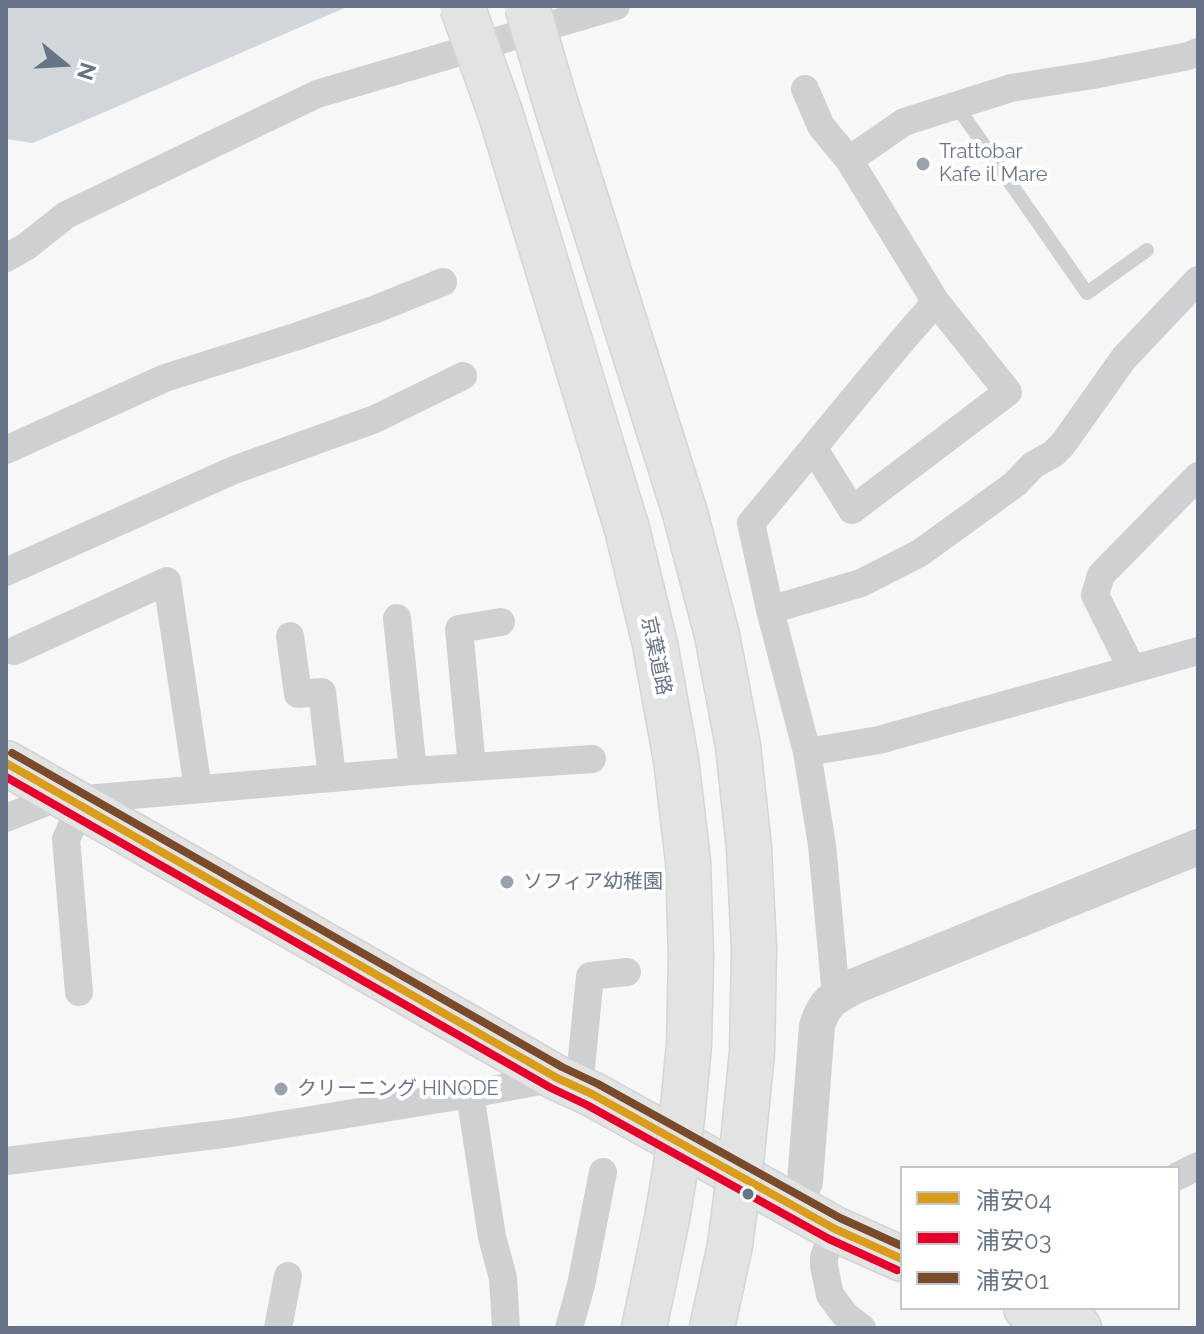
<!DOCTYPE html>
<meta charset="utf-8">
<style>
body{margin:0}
#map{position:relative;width:1204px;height:1334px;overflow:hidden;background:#f7f7f7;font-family:Raleway,"Noto Sans JP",sans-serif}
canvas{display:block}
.frame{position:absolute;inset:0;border:8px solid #677487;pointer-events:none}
.legend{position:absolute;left:900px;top:1166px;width:280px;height:144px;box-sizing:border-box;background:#fff;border:2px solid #c2c7cf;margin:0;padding:10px 14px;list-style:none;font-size:24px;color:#677487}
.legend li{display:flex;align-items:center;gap:16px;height:40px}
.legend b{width:40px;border:2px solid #c2c7cf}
.north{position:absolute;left:24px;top:24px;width:80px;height:80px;-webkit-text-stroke:6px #fff;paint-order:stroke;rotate:108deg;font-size:22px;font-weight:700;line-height:32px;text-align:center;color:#677487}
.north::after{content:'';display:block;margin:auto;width:28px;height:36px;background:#677487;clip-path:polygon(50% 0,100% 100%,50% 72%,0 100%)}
</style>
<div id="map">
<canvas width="1204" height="1334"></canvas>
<div class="frame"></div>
<ul class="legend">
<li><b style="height:10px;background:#da9c1b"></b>浦安04</li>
<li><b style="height:10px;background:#e4002b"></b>浦安03</li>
<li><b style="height:10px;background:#7a4b2a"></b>浦安01</li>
</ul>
<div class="north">N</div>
</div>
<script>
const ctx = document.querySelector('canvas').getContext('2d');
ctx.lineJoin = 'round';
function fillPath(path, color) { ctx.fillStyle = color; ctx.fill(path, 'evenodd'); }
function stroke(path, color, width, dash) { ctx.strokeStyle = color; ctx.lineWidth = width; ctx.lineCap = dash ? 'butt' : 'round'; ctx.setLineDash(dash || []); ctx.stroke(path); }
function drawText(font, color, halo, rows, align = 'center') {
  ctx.font = font + ' Raleway,"Noto Sans JP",sans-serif'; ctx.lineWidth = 8; ctx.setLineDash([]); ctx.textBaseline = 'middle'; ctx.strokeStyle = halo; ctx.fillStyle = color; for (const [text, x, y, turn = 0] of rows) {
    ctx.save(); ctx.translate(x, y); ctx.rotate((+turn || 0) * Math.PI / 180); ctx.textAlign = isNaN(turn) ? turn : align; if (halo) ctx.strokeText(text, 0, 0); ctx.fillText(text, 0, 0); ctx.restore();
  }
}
fillPath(new Path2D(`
 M6,6H349L33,143L6,139Z`), '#d0d6da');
const primary = new Path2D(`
 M6,763L557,1078L592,1094L835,1229L902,1259
 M1026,1308L1079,1328`);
const motorway = new Path2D(`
 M554,98L685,513L717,635L738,746L749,848L754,949L752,1052L742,1153
 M501,115L627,529L655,644L676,760L688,861L691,956L689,1045L682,1118
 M644,1328L667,1219L676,1165
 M712,1328L730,1245L736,1199`);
stroke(primary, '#d3d3d5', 47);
stroke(motorway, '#d4d5d5', 47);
stroke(new Path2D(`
 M956,105L1087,293L1147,250`), '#cfd0d2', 14);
stroke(new Path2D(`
 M805,89L821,126L849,160
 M6,258L27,246L66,215L317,94L616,6
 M814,449L852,510L1008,392L936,302
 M6,450L165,378L298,336L376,309L443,282
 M6,572L234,470L375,419L463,376
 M770,610L861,583L920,553L1015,484L1033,465L1053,454L1063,444L1124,358L1198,280
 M397,618L413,771
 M290,636L298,694L322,692L332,777
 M14,651L167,581L198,789
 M1132,669L1095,595L1101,575L1198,476
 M807,752L879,740L1198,651
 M472,767L459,629L501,622
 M74,800L413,771L592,759
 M6,818L64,795
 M79,992L66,839L82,805
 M836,996L822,845L807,752L770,610L751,523C813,450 872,373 936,302L849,160L904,122L1011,88L1093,75L1188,56L1198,52
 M579,1088L590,976L627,972
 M470,1094L492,1237L503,1278L506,1328
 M6,1161L231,1133L470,1094L557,1078
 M1178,1176L1198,1166
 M835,1229L824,1257V1266L830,1295L845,1315L862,1328
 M278,1328L288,1276
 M569,1328L581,1285L603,1172`), '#cfd0d2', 28);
stroke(new Path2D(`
 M793,1206L805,1182L817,1026C824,1002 834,997 855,986L1198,847`), '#cfd0d2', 36);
stroke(primary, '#e2e3e3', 44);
stroke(motorway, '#e2e3e3', 44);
const motorwayBridge = new Path2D(`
 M462,6L501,115
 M527,6L554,98
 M676,1165L682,1118
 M736,1199L742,1153`);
stroke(motorwayBridge, '#d4d5d5', 47, []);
stroke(motorwayBridge, '#e2e3e3', 44);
stroke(new Path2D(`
 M6,763L557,1078L592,1094L835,1229L902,1259`), '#da9c1b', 8);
stroke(new Path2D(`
 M6,777L551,1088L587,1105L829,1239L897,1270`), '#e4002b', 8);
stroke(new Path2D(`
 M12,753L562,1067L598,1084L840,1218L902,1246`), '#7a4b2a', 8);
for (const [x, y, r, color] of [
 [923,164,8,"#99a2ae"],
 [507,882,8,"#99a2ae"],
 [281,1089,8,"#99a2ae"],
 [748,1194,7,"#677487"]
]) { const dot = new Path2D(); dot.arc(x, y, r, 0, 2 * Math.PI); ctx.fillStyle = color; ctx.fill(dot); stroke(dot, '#fff', 3); }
drawText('20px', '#677487', '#fff', [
 ["Trattobar",939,152],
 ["Kafe il Mare",939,175],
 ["ソフィア幼稚園",523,882],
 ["クリーニング HINODE",297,1089]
], 'left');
drawText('20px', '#677487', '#fff', [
 ["京葉道路",656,656,78]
]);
</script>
